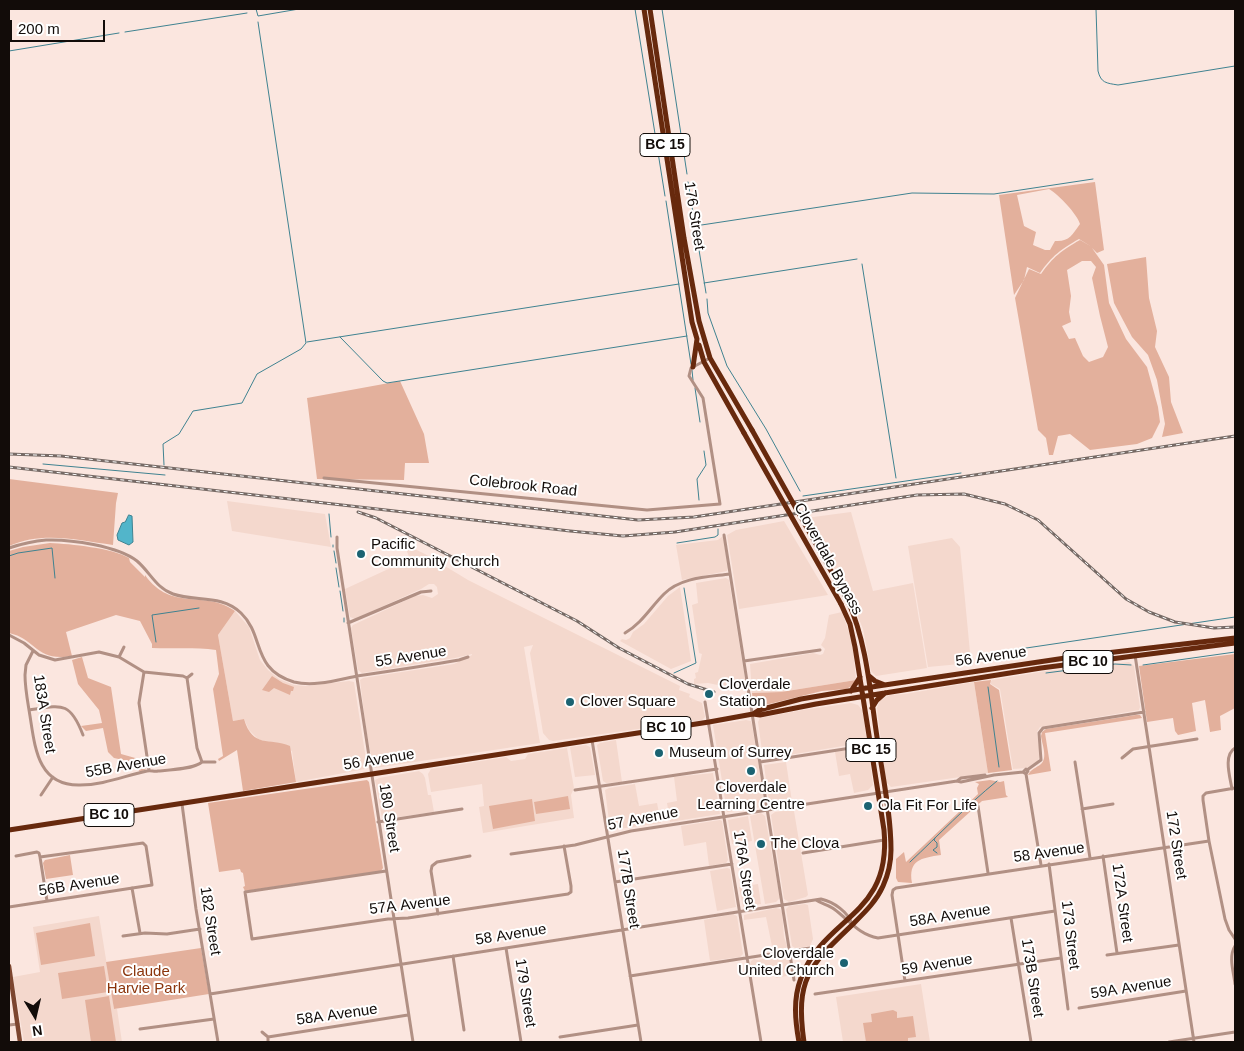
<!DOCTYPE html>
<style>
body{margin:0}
#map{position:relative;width:1244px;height:1051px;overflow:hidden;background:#fbe6df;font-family:Helvetica,sans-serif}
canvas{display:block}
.frame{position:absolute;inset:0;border:10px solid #120c09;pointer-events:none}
.north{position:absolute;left:10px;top:991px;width:50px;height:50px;-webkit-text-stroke:4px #fff;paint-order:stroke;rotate:171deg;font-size:14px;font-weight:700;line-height:20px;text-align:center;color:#120c09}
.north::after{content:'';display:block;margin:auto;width:18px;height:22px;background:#120c09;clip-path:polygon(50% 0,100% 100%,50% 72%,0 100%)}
.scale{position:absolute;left:10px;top:20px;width:95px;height:22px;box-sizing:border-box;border:2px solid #120c09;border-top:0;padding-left:6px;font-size:15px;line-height:18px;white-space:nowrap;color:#120c09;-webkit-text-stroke:4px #fff;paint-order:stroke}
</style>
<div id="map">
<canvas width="1244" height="1051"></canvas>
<div class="frame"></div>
<div class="north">N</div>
<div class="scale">200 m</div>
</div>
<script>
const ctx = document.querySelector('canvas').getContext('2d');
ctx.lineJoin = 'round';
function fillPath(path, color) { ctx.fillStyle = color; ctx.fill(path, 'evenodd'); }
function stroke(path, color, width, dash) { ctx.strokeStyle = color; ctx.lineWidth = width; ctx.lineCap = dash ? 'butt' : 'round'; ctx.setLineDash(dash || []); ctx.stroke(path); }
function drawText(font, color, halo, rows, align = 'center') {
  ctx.font = font + ' Helvetica,sans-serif'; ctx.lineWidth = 4; ctx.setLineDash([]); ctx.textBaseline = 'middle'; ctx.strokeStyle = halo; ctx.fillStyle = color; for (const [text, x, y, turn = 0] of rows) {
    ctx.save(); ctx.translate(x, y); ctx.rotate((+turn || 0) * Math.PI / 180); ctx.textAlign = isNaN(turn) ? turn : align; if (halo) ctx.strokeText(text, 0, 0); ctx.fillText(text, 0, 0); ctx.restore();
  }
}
fillPath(new Path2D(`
 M227,501L325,514L331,547L232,531Z
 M851,512L873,591L913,583L927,668L876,676L871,671L863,629L848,592L806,518Z
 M784,521L828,595L739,609L727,535L736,530Z
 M723,536L728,567L727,571L682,580L676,545L718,540Z
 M952,538L960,547L971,663L928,667L908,546Z
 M404,544L425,554L468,580L680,686L679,690L690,694L689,697L702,703L705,717L702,720L553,741L549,740L543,733L530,653L533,645L524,647L540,743L375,768L373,766L366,729L360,680L363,678L454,664L472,655V654L455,658L362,673L358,670L351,628L353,625L415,596L423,595L432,598L438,594L437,587L434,584H429L421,589L355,619L350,617L345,589L410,559Z
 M726,578L729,580L747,691L708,683L694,684V679L696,678L695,673L698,672L702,654L699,653L692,605L698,603L696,583Z
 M680,587L691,661L671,669L620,641L622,639L626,640L630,638L633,632L644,624L668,596Z
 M235,611L249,627L260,660L268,670L279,679L294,685L306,686L349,681L354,682L367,766L365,769L296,782L292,751L258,739L249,730L244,719L233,721L218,635Z
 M842,612L852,641L856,680L781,692L752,693L750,664L813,653L820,655L823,654L825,649L821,645L825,638L829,615Z
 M1129,662L1134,666L1140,707L1139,710L1040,727L1037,732L1040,754L1038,761L1027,768L1013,769L1000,689L991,684L990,682L992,680L1046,671Z
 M974,682L988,773L891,787L886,782L877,708L880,700L890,695L905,694Z
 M851,703L858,705L863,711L867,742L765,759L763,758L758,722L760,718L803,710Z
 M746,720L751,721L752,725L765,803L761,807L728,812H727L713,725Z
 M616,740L622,782L606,783L603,781L597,745L600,743Z
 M586,745L590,747L595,775L575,777L570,747Z
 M868,747L873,785L868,790L854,793L850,774L839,776L835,752Z
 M567,748L574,788L571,795L574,818L483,833L479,807L484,806L482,784L431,792L428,774L431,769L506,757L511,761L525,759L528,754Z
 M786,762L792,802L771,804L769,802L764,765Z
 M419,771L423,774L425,778L428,795H431L434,812L385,819L382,818L375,780L379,778Z
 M713,773L720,814L670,822L667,803L677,801L674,777Z
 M635,784L639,806L657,803L661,823L612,830L610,828L605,790L609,788Z
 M791,810L794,811L808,895L806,897L789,902L784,899L771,815L775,812Z
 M761,813L765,816L780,898L776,902L765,904L750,816Z
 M748,816L752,841L732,844L728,820Z
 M720,820L722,821L728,860L726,863L709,866L706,842L684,846L681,826Z
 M727,868L730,869L736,907L717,911L710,871Z
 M758,884L761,904L743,907L739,887Z
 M805,904L808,905L813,939L810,946L795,948L792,946L786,909L789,906Z
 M776,908L780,909L782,912L784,937L787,946L785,949L773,951L766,917L744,920V915Z
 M733,914L737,916L743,954L740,957L710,961L704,920Z
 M99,916L114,1009H117L122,1042H24L13,977L40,972L33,927Z
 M784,954L789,957L792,975L776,978L774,970L753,974L750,965L751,961L754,959L758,960Z
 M921,984L930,1042H843L836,997Z`), '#f4d8cd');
fillPath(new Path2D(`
 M1095,182L1104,250L1097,253L1092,248L1104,265L1109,303L1126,339L1147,367L1158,407L1160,422L1152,438L1137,444L1090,450L1070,434L1058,436L1053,455H1049L1046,438L1038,430L1015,298L1029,269L1041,274C1053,257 1062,250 1080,240L1092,247L1079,239C1061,249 1052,256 1040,273L1027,267L1024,280L1014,295L999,195ZM1049,189C1059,195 1077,214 1080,224C1072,235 1069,242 1055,241L1050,250H1045L1033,245L1036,232L1024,226L1017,195ZM1082,261H1091L1096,267L1092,278L1100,316L1108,347L1103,357L1089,362L1083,356L1075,338L1069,339L1062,326L1071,322L1069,312L1071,296L1067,270Z
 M1146,257L1149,298L1157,331L1155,347L1169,377L1171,402L1183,433L1162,437L1165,424L1157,380L1148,355L1132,337L1114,303L1107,264Z
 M400,381L424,434L429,463H405L404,480L317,479L307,398Z
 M9,479L118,493L116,503L113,545C78,540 42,531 9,546Z
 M50,543C71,544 112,548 129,558L130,562L145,577V575C172,613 205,589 235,611L218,635L233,721L244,719C253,749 269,737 290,746L296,782L243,791L237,750L219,761L218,759L223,756L213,689L219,674L216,650C195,647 173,649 152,648V644L140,621L116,615L66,632L72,656C35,662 37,639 9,633V551L23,547Z
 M1235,654V708L1220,716L1221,730L1210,732L1205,700L1192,703L1196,731L1178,735L1175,731L1173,718L1147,722L1139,666Z
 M82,657L88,678L111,687L121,754L146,761L147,767L145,770L140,772L133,762L114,758L108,752L103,728L86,731L81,726L102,723L99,710L78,684L72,660Z
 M272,676L283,683L294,687L293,691H291L290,695L274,688L269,692L262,690Z
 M856,680L852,686L846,689L822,691L761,706H757L753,700L752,693L781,692Z
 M991,680L990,684L999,690L1012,770L988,773L974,682Z
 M1136,715H1140L1142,718L1045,733L1051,771L1028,775C1031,769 1036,768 1041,764C1048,758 1042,744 1041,736L1042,732L1046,729Z
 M367,780L369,782L383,868L381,871L245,891L243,887L245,886L243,873L241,872L240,869L219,872L208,803Z
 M990,780L1000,782L1004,781L1006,795L1008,797L982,801L939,840L941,855C921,858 908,860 912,883L898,882L896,878V859L904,852L906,862L978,794L977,788L979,784L975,782Z
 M568,796L570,809L536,814L534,802Z
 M532,799L535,821L493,829L489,806Z
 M70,855L73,875L46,879L43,863L45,860Z
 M90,923L95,956L41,965L36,933Z
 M201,948L209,994L114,1009L106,962Z
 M104,966L108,992L62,999L58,973Z
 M109,996L116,1042H91L85,1000Z
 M893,1010L897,1012V1018L913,1016L916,1037L908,1038V1042H866L863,1023L872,1022L871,1014Z`), '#e3b09c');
const water = new Path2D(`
 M129,515L132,516L133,542L129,545L118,540L117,535L122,523L125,522Z`);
fillPath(water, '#52b5ca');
stroke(water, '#3f8290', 1);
stroke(new Path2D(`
 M256,9L258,16L299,9
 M635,9L665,196
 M662,9L687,174
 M1096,9L1098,71C1101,83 1106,83 1118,85L1235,66
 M125,32L247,13
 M9,51L119,33
 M688,182L706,293
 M666,201L691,364
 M695,226L912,193L994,194L1093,179
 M862,264L896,478
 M704,283L857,259
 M707,299L708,313L727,366L766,429L800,491
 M340,337L383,381L387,383L687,336
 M307,342L679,284
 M692,370L693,380
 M695,388L700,422
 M43,464L165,475
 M164,465L163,444L179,434L193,411L242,403L257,374L301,349L306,343L258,22
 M803,496L961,473
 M699,500L697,479L706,465L704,451
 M329,514L331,537
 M677,543L715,537L718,535V529
 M333,545V547
 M334,551L336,563
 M9,556L18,553L52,548L55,578
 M336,568L339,587
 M340,591L343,611
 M344,618V622
 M156,642L152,615L199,608
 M986,654L1235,617
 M1143,665L1235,652
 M674,673L696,663L684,588
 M1046,673L1115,664L1131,665
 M988,687L999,767
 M935,838L934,840L937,843V847L933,850L937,853
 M910,862C939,835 966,806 997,781`), '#3f8290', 1);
stroke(new Path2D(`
 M324,478L647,510L720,504L703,398L689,376L691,368L710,358
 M724,535L794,980
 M337,537V548L413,1042
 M9,548C21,544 33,541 46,540C70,539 118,546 137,561C150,572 156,588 173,594C196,602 221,594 241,613C265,636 251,669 294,682C314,687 337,680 357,676C391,671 425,666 459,660L468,657
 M348,623L421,592L431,591
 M625,633C642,623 650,608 664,594C681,577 708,577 730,574
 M9,635L24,643L39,655L55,660L99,652L119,657L144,672L183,676L187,678
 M33,651L26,665L25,675C25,689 28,703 30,716C35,748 38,786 80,785C103,785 124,776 147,771C151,770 154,772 158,771C170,770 194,769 202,762
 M1135,655L1194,1042
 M119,657L124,647
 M744,661L820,650
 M144,672L139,703L149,770
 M187,678L197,748L202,762
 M187,678L192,674
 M705,702L761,1042
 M29,710C62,705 70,701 83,735
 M592,740L641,1042
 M1122,758L1133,749L1197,739
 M202,762H215
 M760,762L864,746
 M1075,762L1090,858
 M1026,769L1028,771L1026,774L1023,772Z
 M1027,770L1041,760L1039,733L1043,728L1144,712
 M1026,774L1041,865
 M994,775L1023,772
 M957,781L961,778L985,775
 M1235,788L1206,793L1203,796V800L1209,841L1225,919L1229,930L1235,939
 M1232,789C1230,777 1223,755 1235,748
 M575,790L717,769
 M41,795L53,777
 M182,804L196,909L218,1042
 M978,806L988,873
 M1082,809L1113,804
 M378,822L462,809
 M803,853L884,840
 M511,854L575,845L631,831L944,783L957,781L961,782L994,775
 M16,856L37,852L39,853L40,857
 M1103,856L1117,953
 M40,857L47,901
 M1049,864L1068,1009
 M386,871L245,892L252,939L388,919L408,918L568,894L571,892V886L564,846
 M615,882L732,864
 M132,888L140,933
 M816,900C822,904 829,905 834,909C849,920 859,935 878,938L1055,911
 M9,907L152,885L146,846L143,843L40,857
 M438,914L431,871L432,866L437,862L470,856
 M1011,918L1031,1042
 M123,936L145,933L167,934L200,929
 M1235,946C1228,957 1234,973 1235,984
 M506,948L521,1042
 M1107,955L1179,945
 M453,956L464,1030
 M630,976L810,948
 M905,981L892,895L893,890L896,888L1209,841
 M210,994L821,899C834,902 848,912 852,924
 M815,994L1061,958
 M1079,1008L1186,991
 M9,1025L18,1024
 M140,1029L214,1019
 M262,1032L268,1037
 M268,1037L408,1015
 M268,1037V1042
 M560,1037L638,1025
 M1169,1042L1235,1032`), '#b19084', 3);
stroke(new Path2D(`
 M9,966L20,1042`), '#7c452f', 4.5);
stroke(new Path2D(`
 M644,9L692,322L697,339L693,367
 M650,9L684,238L699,321L710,358L752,430
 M699,345L704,362L744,433
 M869,676L875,681L885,685
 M851,691L860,677
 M872,708L877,700L885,693
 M753,714L759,710L801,699L878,686L1072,657L1235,638
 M9,830L709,722L753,714L760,715L816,704L1041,668L1235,643
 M799,1042C795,1020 793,999 801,978C825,915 892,917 884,830L855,647L850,624L841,604
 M804,1042C795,979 809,966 852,925C864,913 876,902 883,886C888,875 891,862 891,850C891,814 882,773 877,737C870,691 867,644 848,601`), '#67290d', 5);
const rail = new Path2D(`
 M9,454L61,456L638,520L694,517L1235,436
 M9,467L570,531L623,536L675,532L917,495L964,494L1005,504L1038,520L1126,599L1149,612L1175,622L1214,628L1235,627
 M358,512L376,518L577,621L619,648L688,684L714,692`);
stroke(rail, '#766a65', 3);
stroke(rail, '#fff', 1, [4]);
stroke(new Path2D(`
 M752,430L848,601
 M744,433L841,604`), '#67290d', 5);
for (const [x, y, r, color] of [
 [361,554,5,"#1b6372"],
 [709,694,5,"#1b6372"],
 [570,702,5,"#1b6372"],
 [659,753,5,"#1b6372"],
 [751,771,5,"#1b6372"],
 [868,806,5,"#1b6372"],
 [761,844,5,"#1b6372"],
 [844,963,5,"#1b6372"]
]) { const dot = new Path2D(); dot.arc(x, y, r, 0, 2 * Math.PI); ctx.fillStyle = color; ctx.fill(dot); stroke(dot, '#fff', 2); }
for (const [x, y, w] of [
 [665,145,50],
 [1088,662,50],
 [666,728,50],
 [871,750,50],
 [109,815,50]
]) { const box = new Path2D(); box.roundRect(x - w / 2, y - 11.5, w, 23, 4); ctx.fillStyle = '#fff'; ctx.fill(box); stroke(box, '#120c09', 1); }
drawText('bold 14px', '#120c09', null, [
 ["BC 15",665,145],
 ["BC 10",1088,662],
 ["BC 10",666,728],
 ["BC 15",871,750],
 ["BC 10",109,815]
]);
drawText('15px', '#120c09', '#fff', [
 ["176 Street",694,216,81],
 ["Colebrook Road",523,486,6],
 ["Cloverdale Bypass",828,559,61],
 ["55 Avenue",411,657,-9],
 ["56 Avenue",991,657,-8],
 ["183A Street",44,714,81],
 ["56 Avenue",379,760,-9],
 ["55B Avenue",126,766,-10],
 ["180 Street",389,818,81],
 ["57 Avenue",643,819,-11],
 ["172 Street",1176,845,81],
 ["58 Avenue",1049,853,-8],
 ["176A Street",744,870,81],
 ["56B Avenue",79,885,-9],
 ["177B Street",628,889,81],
 ["172A Street",1122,903,82],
 ["57A Avenue",410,905,-7],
 ["58A Avenue",950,916,-9],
 ["182 Street",210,921,81],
 ["58 Avenue",511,935,-9],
 ["173 Street",1070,935,83],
 ["59 Avenue",937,965,-9],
 ["173B Street",1032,978,81],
 ["59A Avenue",1131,988,-9],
 ["179 Street",525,993,81],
 ["58A Avenue",337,1015,-8]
]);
drawText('15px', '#120c09', '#fff', [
 ["Pacific",371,545],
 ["Community Church",371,562],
 ["Cloverdale",719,685],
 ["Station",719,702],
 ["Clover Square",580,702],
 ["Museum of Surrey",669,753],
 ["Cloverdale",751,788,"center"],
 ["Learning Centre",751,805,"center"],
 ["Ola Fit For Life",878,806],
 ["The Clova",771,844],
 ["Cloverdale",834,954,"right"],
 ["United Church",834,971,"right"]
], 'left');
drawText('15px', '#8b350c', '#fff', [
 ["Claude",146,972],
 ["Harvie Park",146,989]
]);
</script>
